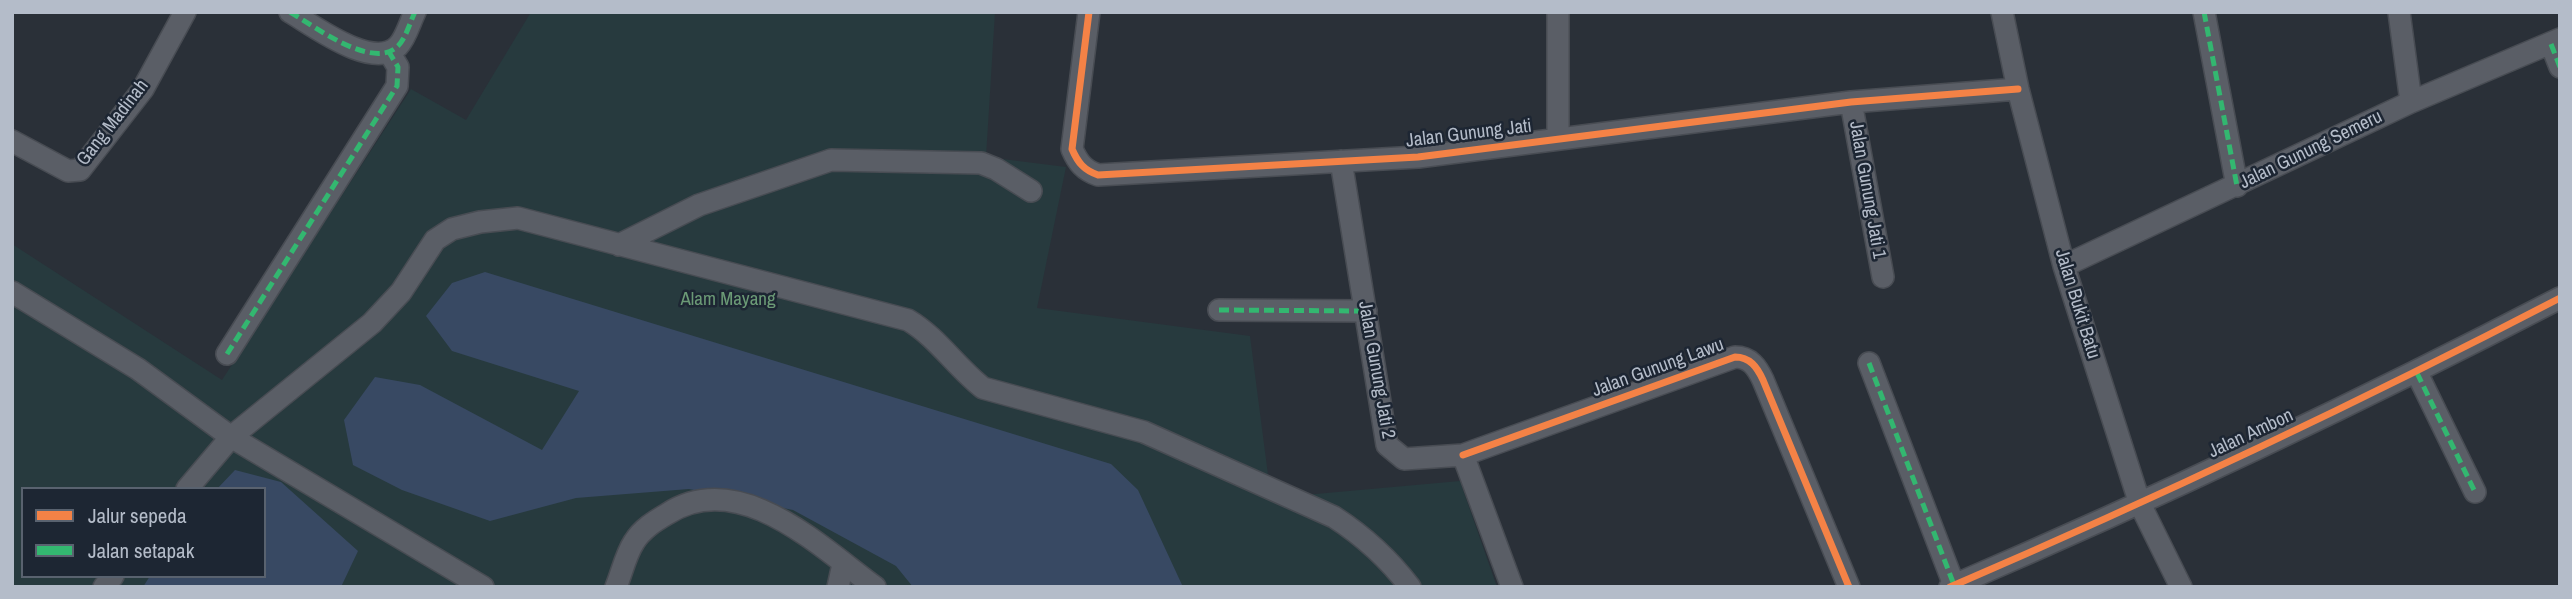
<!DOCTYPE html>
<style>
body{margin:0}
#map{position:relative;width:2572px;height:599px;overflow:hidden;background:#2a3038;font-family:"Archivo Narrow",sans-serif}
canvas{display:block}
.frame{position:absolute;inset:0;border:14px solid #b4bcc9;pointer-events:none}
.legend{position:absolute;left:21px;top:487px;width:245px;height:91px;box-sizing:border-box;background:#1d2633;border:2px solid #59626f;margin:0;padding:9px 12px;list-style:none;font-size:21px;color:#b4bcc9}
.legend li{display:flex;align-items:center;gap:14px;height:35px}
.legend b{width:35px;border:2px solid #59626f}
</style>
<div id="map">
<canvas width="2572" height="599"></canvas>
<div class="frame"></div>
<ul class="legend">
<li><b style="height:9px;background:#f48246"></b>Jalur sepeda</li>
<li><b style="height:9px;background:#33b770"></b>Jalan setapak</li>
</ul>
</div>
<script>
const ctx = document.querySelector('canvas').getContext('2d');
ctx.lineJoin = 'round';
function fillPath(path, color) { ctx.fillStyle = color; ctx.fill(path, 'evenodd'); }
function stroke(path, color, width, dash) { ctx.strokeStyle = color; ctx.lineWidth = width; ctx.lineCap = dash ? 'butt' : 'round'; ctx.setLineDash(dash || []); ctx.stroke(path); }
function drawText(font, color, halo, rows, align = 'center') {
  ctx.font = font + ' "Archivo Narrow",sans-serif'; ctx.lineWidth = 5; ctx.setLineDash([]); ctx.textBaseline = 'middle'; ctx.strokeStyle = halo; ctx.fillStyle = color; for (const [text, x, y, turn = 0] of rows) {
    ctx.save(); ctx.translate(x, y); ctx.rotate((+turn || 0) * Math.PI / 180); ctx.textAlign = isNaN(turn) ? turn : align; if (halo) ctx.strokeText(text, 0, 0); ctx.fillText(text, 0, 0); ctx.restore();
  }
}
fillPath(new Path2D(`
 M531,12H995L986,157L1066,167L1037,308L1250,336L1271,498L1460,481L1497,587H12V244L222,380L411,89L466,120ZM23,489H264V576H23Z`), '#273a3e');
fillPath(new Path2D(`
 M485,272L1111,464L1138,490L1183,587H913L896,566L793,510L689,489L576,498L490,521L402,490L353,465L344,420L375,377L420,385L542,450L579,391L452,351L426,316L452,283Z
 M235,470L281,482L358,551L341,587H143L150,576H264V489H217Z`), '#384963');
const minor = new Path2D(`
 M290,12C314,26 373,71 398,46C406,38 410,22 415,12
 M1089,12L1072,149C1078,163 1084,170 1098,175L1418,157L1851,102L2018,89
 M2002,12L2018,89L2064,266L2140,504L2181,587
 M2204,12L2237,186
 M2399,12L2411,102
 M2551,44L2560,67
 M1851,102L1883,277
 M1558,139V13
 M12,141L68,171L80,170L143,89L185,12
 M1341,161L1387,445L1404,459L1463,455L1512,587
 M619,245L699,205L831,160L981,163L996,169L1031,191
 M2064,266L2411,102L2560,39
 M12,292L138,369L231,437L483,587
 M1219,310L1366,311
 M227,354L397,86L398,67L389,52
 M1869,363L1954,585
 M2417,373L2475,492
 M1463,455L1735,357C1750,357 1757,367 1763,380L1849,587
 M187,489L231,437L372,323L401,292L435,240L452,229L480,222L518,218L908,320C937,337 956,367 983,388L1144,432L1334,517C1365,537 1388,558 1410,587
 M104,587L113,576
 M616,587C622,572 626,554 634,542C642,529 655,521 667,514C739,467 819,546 875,587
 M838,587L843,564
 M1950,587C2157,498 2360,402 2560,298`);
stroke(minor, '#484c53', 24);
stroke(minor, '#5a5e66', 21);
stroke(new Path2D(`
 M290,12C314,26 373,71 398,46C406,38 410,22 415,12
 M2204,12L2237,186
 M2551,44L2560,67
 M1219,310L1366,311
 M227,354L397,86L398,67L389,52
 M1869,363L1954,585
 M2417,373L2475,492`), '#33b770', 5, [10, 5]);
stroke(new Path2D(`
 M1089,12L1072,149C1078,163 1084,170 1098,175L1418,157L1851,102L2018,89
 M1463,455L1735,357C1750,357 1757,367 1763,380L1849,587
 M1950,587C2157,498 2360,402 2560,298`), '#f48246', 7);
drawText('19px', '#b4bcc9', '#1d2633', [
 ["Gang Madinah",113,123,-52],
 ["Jalan Gunung Jati",1469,134,-7],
 ["Jalan Gunung Semeru",2311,150,-26],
 ["Jalan Gunung Jati 1",1867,190,80],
 ["Jalan Bukit Batu",2077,304,73],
 ["Jalan Gunung Lawu",1658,368,-20],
 ["Jalan Gunung Jati 2",1376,370,80],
 ["Jalan Ambon",2251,434,-25]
]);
drawText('19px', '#6b9a76', '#1d2633', [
 ["Alam Mayang",728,300]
]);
</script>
